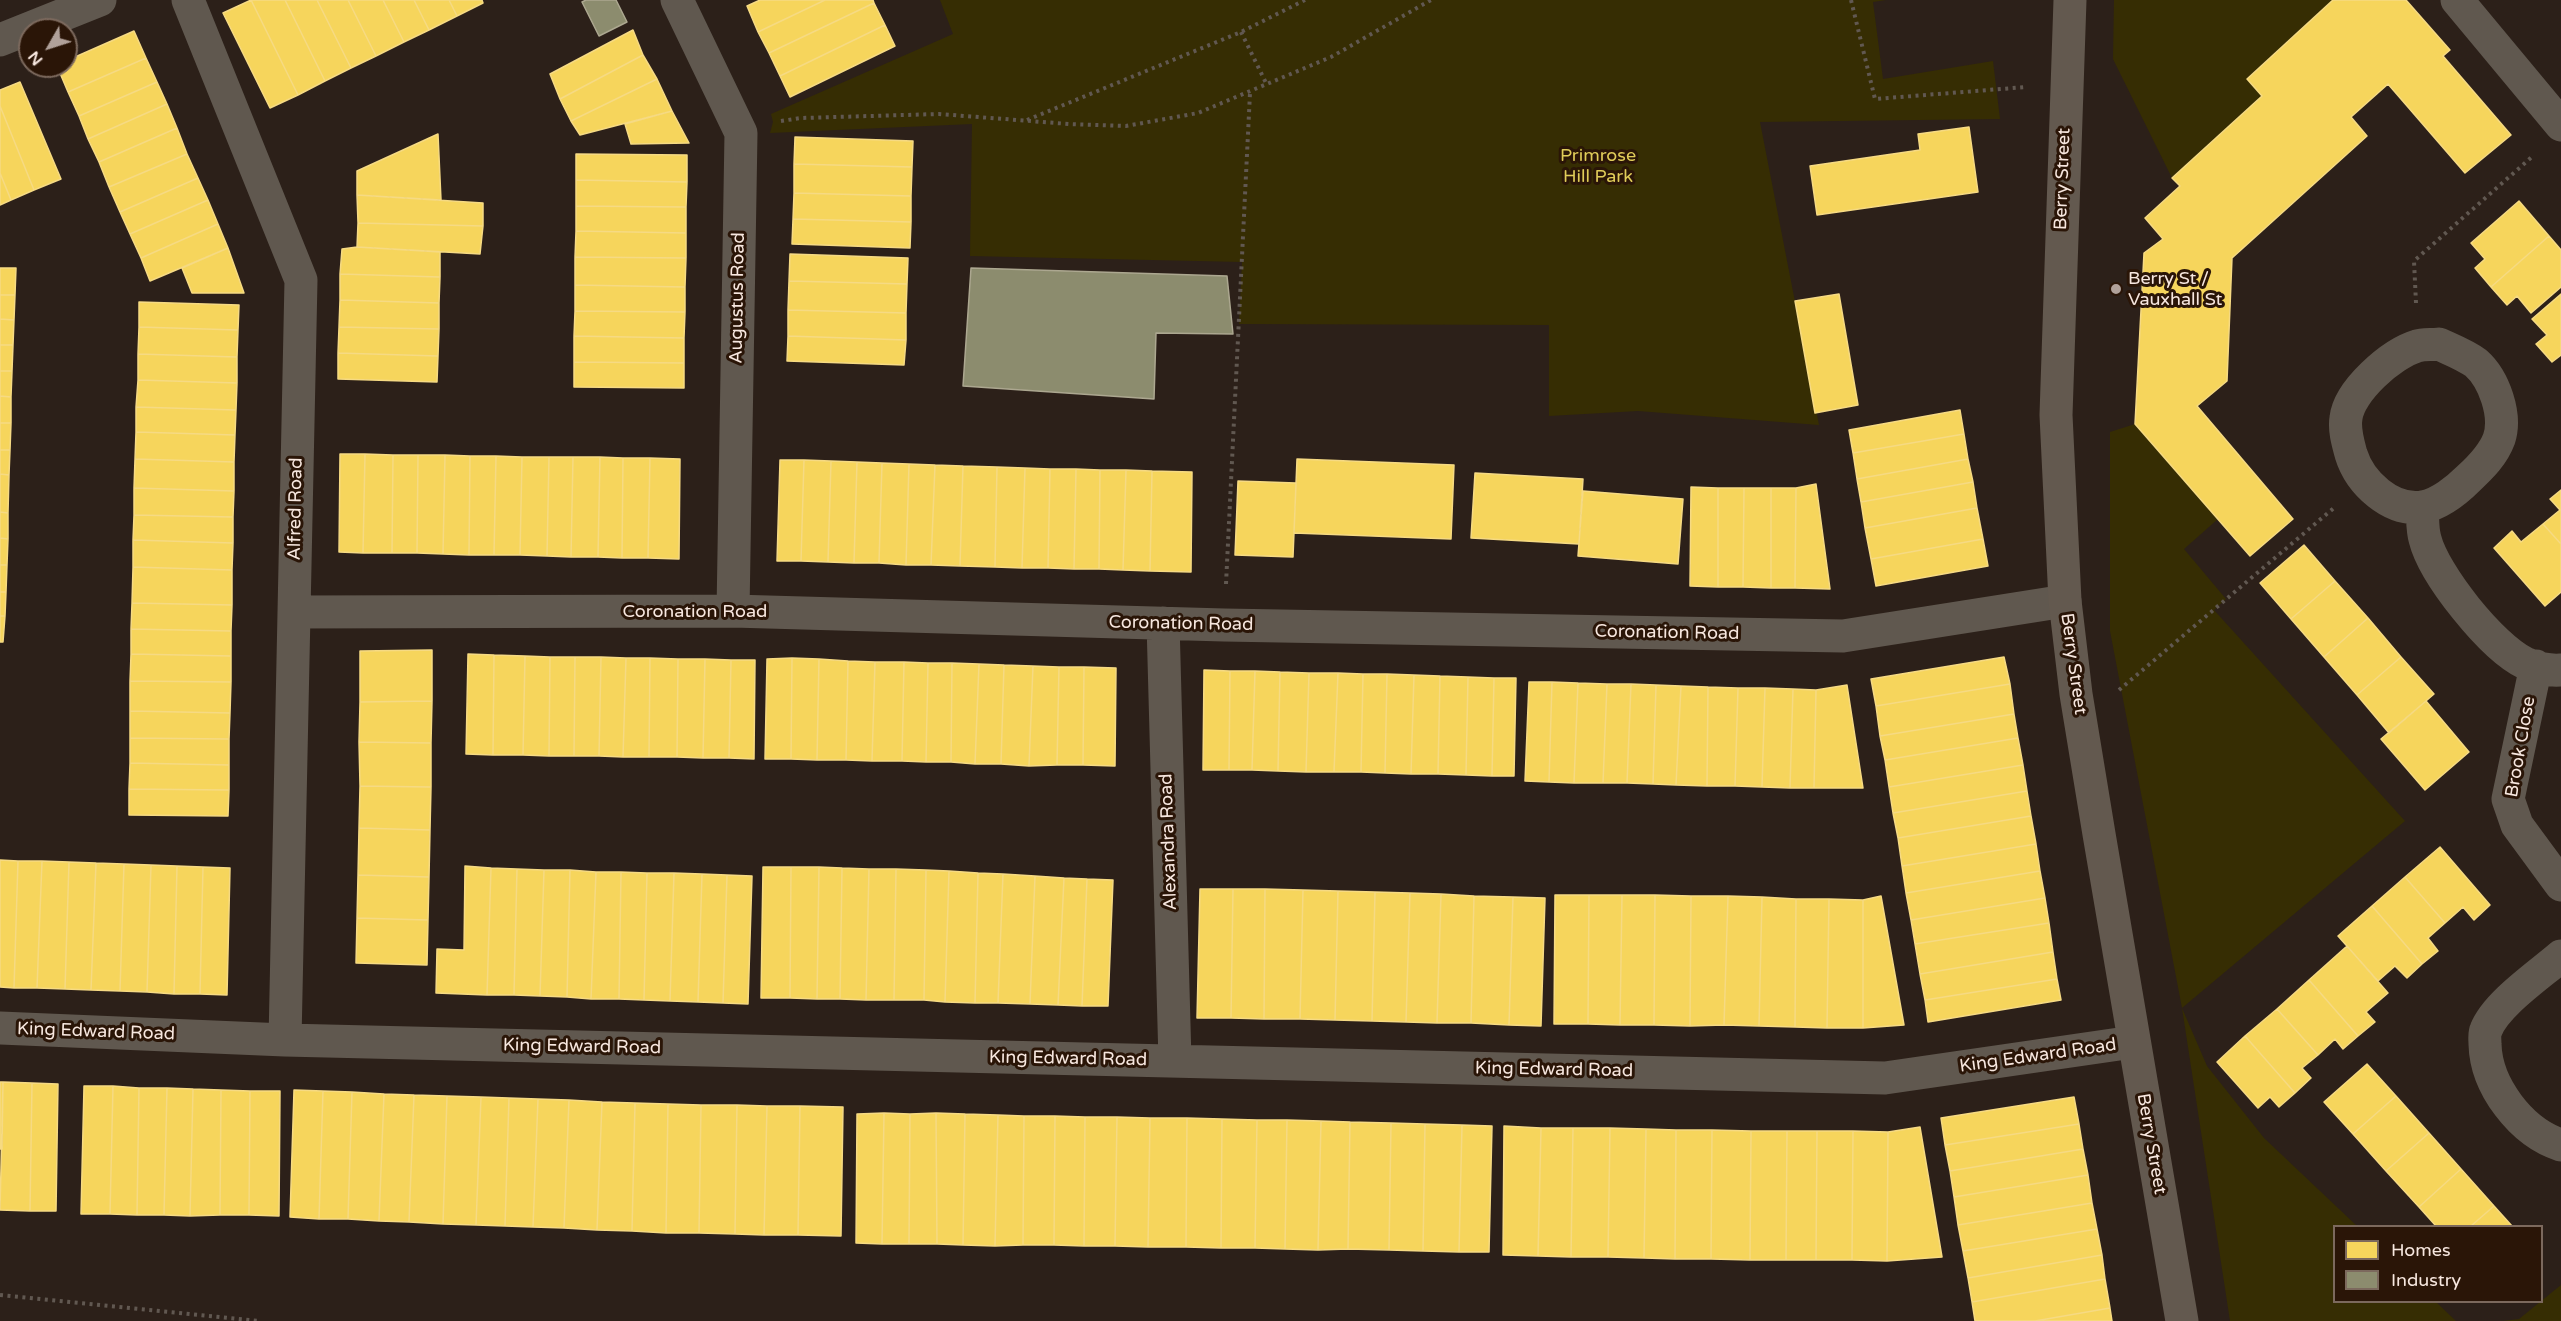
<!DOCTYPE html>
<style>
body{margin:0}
#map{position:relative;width:2561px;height:1321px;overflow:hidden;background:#2c2019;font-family:"Varela Round",sans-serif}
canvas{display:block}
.legend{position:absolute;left:2333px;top:1225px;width:210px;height:78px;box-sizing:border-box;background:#2a1507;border:2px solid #7c695d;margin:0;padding:8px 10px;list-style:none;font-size:18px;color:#f7e7df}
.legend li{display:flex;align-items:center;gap:12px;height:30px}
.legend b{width:30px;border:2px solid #7c695d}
.north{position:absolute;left:18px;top:18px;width:60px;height:60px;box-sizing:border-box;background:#2a1507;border:2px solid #7c695d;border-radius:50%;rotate:231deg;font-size:16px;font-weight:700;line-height:24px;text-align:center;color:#f7e7df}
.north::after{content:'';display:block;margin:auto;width:21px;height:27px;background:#b0a19a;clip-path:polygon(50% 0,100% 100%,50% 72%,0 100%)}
</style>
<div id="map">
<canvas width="2561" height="1321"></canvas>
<ul class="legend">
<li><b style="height:16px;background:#f6d55c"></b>Homes</li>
<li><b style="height:16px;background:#8c8c6e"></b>Industry</li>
</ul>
<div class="north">N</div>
</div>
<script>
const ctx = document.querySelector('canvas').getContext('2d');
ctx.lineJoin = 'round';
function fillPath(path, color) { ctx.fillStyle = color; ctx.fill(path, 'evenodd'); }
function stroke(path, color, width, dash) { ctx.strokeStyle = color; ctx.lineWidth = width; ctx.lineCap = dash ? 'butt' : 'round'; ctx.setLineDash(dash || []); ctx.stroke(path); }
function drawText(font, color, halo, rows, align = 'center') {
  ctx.font = font + ' "Varela Round",sans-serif'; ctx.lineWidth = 6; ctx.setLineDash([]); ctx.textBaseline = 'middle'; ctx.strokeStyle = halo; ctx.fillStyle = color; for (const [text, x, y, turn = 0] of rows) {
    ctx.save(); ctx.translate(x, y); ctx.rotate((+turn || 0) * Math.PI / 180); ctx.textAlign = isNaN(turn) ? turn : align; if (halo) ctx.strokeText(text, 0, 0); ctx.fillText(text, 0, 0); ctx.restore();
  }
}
fillPath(new Path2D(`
 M940,0H1886L1873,2L1883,79L1993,61L2000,119L1760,122L1819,425L1638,411L1549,416V325L1239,324L1242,262L970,256L972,124L770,133L773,122L771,114L953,34Z
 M2114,0H2333L2247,78L2262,96L2172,178L2113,59Z
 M2135,424L2218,519L2184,549L2226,599L2214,610L2405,821L2182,1008L2207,1066L2264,1138L2357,1226H2334V1302H2436L2456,1321H2230L2182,1008L2110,631V432Z
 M2561,1285V1321H2503L2519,1319Z`), '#362d03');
const homes = new Path2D(`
 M251,0L298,95L270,108L223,13Z
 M251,0H285L325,81L298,95Z
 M285,0H317L351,68L325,81Z
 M317,0H348L376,56L351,68Z
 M348,0H383L404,42L376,56Z
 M383,0H414L429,30L404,42Z
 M414,0H449L457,16L429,30Z
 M449,0H482L483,3L457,16Z
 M760,0H825L758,32L747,6Z
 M825,0H873L874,3L769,53L758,32Z
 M2333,0H2406L2450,50L2443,56L2511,135L2465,173L2388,84L2351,117L2367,136L2232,258L2227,381L2197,406L2293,519L2250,556L2135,424L2144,253L2163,239L2145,218L2180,186L2172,178L2262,96L2247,79Z
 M874,3L885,25L780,76L769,53Z
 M885,25L895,46L790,97L780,76Z
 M633,30L643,55L560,99L550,74Z
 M134,31L146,58L68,92L57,66H66V61Z
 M643,55L657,79L571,121L560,99Z
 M146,58L157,82L79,116L68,92Z
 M657,79L672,111L580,135L571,121Z
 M20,82L61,179L34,190L0,106V90Z
 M157,82L167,104L88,139L79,116Z
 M167,104L177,128L99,162L88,139Z
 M0,106L34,190L11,200L0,173Z
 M672,111L689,143L631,144L625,124Z
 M1969,127L1978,192L1817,215L1810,166L1920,150L1918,134Z
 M177,128L187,154L109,187L99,162Z
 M438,134L441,200L357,195V171Z
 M795,137L913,141L912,167L794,164Z
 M187,154L198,178L120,212L109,187Z
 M576,154L687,155V182L576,180Z
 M794,164L912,167L911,196L794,193Z
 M0,173L11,200L0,205Z
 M198,178L208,200L130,234L120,212Z
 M576,180L687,182L686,207L576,206Z
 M794,193L911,196V222L793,219Z
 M357,195L483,203V226L358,223Z
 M208,200L218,224L141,258L130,234Z
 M2519,201L2549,236L2491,287L2475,268L2485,259L2471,243Z
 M576,206L686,207V233L576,231Z
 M793,219L911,222L910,248L792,244Z
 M358,223L483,226L480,254L357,247Z
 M218,224L228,248L150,281L141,258Z
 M576,231L686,233V258L575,257Z
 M2549,236L2561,250V287L2531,313L2517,296L2507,305L2491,287Z
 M357,247L440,252V277L340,274L342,249Z
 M228,248L244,293H192L182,268Z
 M790,254L908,258L907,284L789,281Z
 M575,257L686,258L685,287L575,285Z
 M0,268H16L15,295H0Z
 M340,274L440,277L439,303L340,300Z
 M789,281L907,284L906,313L788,310Z
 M575,285L685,287V312L575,311Z
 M1839,294L1858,405L1815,413L1795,301Z
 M2561,294V355L2552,362L2536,344L2547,335L2532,319Z
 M0,295H15L14,320L0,319Z
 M340,300L439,303V329L339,327Z
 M139,302L239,305L238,330L139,327Z
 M788,310L906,313V340L788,336Z
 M575,311L685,312L684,338L574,336Z
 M0,319L14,320L13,345H0Z
 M139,327L238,330L237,357L138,354Z
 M339,327L439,329L438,356L338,353Z
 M574,336L684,338V363L574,362Z
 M788,336L906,340L904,365L787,361Z
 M0,345H13L12,371H0Z
 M338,353L438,356L437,382L338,379Z
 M138,354L237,357V383L138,380Z
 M574,362L684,363V388L574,387Z
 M0,371H12L11,397L0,396Z
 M138,380L237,383L236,410L136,407Z
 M0,396L11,397V423H0Z
 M136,407L236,410L235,435L136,432Z
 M1960,410L1964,434L1853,453L1849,430Z
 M0,423H11L10,450H0Z
 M136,432L235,435L234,462L135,459Z
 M1964,434L1968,459L1857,479L1853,453Z
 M0,450H10L9,475L0,474Z
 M340,454H365L363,553L339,552Z
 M365,454L393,455L392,553H363Z
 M393,455H418L417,553H392Z
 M418,455H445L443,554L417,553Z
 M445,455L470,456L469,555L443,554Z
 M470,456H496L494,555H469Z
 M496,456L522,457L520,555H494Z
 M522,457H549L547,556L520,555Z
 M549,457H573L571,557L547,556Z
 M573,457H600L598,557H571Z
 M600,457L623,458L622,558L598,557Z
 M623,458H650L648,558H622Z
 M650,458L680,459L679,559L648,558Z
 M135,459L234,462V491L134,488Z
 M1297,459L1454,465L1451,539L1294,533Z
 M1968,459L1973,482L1861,502L1857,479Z
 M780,460H804L801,561H777Z
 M804,460L831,461L828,562L801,561Z
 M831,461L857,462L854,563L828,562Z
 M857,462L882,463L879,563H854Z
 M882,463L909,464L906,565L879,563Z
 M909,464L935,465L931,565H906Z
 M935,465L963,466L960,566L931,565Z
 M963,466L997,467L995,567L960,566Z
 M997,467L1025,468L1022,568L995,567Z
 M1025,468L1050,469L1048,568H1022Z
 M1050,469H1076L1074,569L1048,568Z
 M1076,469L1100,470L1099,569H1074Z
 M1100,470H1126L1123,570L1099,569Z
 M1126,470L1152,471L1150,571L1123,570Z
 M1152,471L1192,472L1191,572L1150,571Z
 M1475,473L1583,479L1579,544L1471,538Z
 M0,474L9,475L8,513L0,512Z
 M1238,481L1296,483L1293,557L1235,555Z
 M1973,482L1977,508L1865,528L1861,502Z
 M1816,484L1830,589L1795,588L1796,488Z
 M1691,487L1718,488V587L1690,586Z
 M134,488L234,491L233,517L134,515Z
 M1718,488H1744L1743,587H1718Z
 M1744,488H1771V588L1743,587Z
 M1771,488H1796L1795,588H1771Z
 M2561,490V544L2543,524L2560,510L2550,499Z
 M1583,491L1683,499L1678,564L1578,556Z
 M1977,508L1983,539L1871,559L1865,528Z
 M0,512L8,513V539L0,538Z
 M134,515L233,517V543L133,540Z
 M2543,524L2561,544V592L2545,606L2494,548L2512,531L2521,542Z
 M0,538L8,539L7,565H0Z
 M1983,539L1988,566L1876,586L1871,559Z
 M133,540L233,543L232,570L133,567Z
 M2304,545L2335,581L2291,619L2260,583Z
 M0,565H7L6,592H0Z
 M133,567L232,570V605L132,603Z
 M2335,581L2368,618L2324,657L2291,619Z
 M0,592H6L5,616H0Z
 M132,603L232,605L231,631L131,629Z
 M0,616H5L3,642H0Z
 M2368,618L2401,657L2357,695L2324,657Z
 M131,629L231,631V656L131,654Z
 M432,650V701L360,702V651Z
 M131,654L231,656V682L130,681Z
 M468,654L494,655L493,755L466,754Z
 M494,655L525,656L523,755H493Z
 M525,656L550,657L549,756L523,755Z
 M550,657H575L574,756H549Z
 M575,657H601L599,756H574Z
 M601,657L626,658L623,757L599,756Z
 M2004,657L2010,684L1876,706L1871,679Z
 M2401,657L2434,694L2389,733L2357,695Z
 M626,658H650L649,757H623Z
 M650,658L678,659L677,757H649Z
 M792,658L819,659L817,760L791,759Z
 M792,658L791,759H765L767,659Z
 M678,659H705L703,758L677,757Z
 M705,659L731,660L729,758H703Z
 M819,659L848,661L846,760H817Z
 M731,660H755L754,759L729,758Z
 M848,661L875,662L872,761L846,760Z
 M875,662H904L902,761H872Z
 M904,662L928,663L926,762L902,761Z
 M928,663H952L951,762H926Z
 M952,663L979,664L975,764L951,762Z
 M979,664L1004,665L1001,764H975Z
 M1004,665L1033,666L1029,766L1001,764Z
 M1033,666L1059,667L1057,765L1029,766Z
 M1059,667H1084L1083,765H1057Z
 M1084,667L1116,668L1115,766L1083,765Z
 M1204,670L1230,671L1229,770H1203Z
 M1230,671H1255L1252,770H1229Z
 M1255,671L1280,672L1278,771L1252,770Z
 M1280,672L1309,673L1306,772L1278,771Z
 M1309,673H1338L1334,772H1306Z
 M1338,673L1363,674L1361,772H1334Z
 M1363,674H1387L1385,773L1361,772Z
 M1387,674L1414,675L1411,774L1385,773Z
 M1414,675L1440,676L1438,774H1411Z
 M1440,676L1468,677L1466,775L1438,774Z
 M1468,677L1494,678L1492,776L1466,775Z
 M1494,678H1516L1514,776H1492Z
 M130,681L231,682L230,713L130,711Z
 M1529,682H1552L1549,782L1525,781Z
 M1552,682L1578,683L1574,783L1549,782Z
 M1578,683L1607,684L1603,783H1574Z
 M1607,684H1631L1627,783H1603Z
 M1631,684L1656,685L1653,784L1627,783Z
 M2010,684L2014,714L1880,736L1876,706Z
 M1656,685L1681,686L1676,785L1653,784Z
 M1847,685L1863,788H1814L1816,690Z
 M1681,686L1708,687L1707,786L1676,785Z
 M1708,687L1738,688L1735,786H1707Z
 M1738,688H1765L1762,787L1735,786Z
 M1765,688L1793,689L1790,788L1762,787Z
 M1793,689L1816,690L1814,788H1790Z
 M432,701L431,743L359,742L360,702Z
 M2426,701L2469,752L2425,790L2381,739Z
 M130,711L230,713L229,739L130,738Z
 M2014,714L2018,738L1885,760L1880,736Z
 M130,738L229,739V765L130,763Z
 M2018,738L2023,765L1889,787L1885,760Z
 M359,742L431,743V787L360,786Z
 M130,763L229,765V790L129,789Z
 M2023,765L2027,791L1893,813L1889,787Z
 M360,786L431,787L430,830L359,828Z
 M129,789L229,790L228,816L129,815Z
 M2027,791L2031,816L1898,838L1893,813Z
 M2031,816L2036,844L1902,866L1898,838Z
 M359,828L430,830L429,877L358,875Z
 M2036,844L2040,871L1906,893L1902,866Z
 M2440,847L2490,905L2474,920L2463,907L2445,923L2405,877Z
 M0,860L18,861L14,988L0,987Z
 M18,861H42L37,988H14Z
 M42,861L69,862L65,989L37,988Z
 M69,862L96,863L91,990L65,989Z
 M96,863L124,864L120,991L91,990Z
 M124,864L151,865L147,992L120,991Z
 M151,865L177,866L174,994L147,992Z
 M177,866L203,867L200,994H174Z
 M465,866L491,868L487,995L436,993L437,949L464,950Z
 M203,867L230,868L227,995L200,994Z
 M763,867H791L790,998H761Z
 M791,867H819L817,999L790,998Z
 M819,867L842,868L840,999H817Z
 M491,868L517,869L514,995H487Z
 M842,868L869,869L866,1000L840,999Z
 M517,869L544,870L540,996L514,995Z
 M869,869H896L894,1000H866Z
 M896,869L926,870L924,1000H894Z
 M544,870H570L567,997L540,996Z
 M570,870L596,872L591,999L567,997Z
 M926,870L949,871L945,1002L924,1000Z
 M949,871L978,873L975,1003L945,1002Z
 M2040,871L2045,898L1911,920L1906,893Z
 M596,872H621L619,999H591Z
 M621,872L647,873L644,1000L619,999Z
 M647,873H674L670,1001L644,1000Z
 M674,873L702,874L698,1002L670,1001Z
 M978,873L1003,874L998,1003H975Z
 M702,874L727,875L723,1003L698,1002Z
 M1003,874L1035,876L1030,1004L998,1003Z
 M358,875L429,877L428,920L357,918Z
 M727,875L752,876L748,1004L723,1003Z
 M1035,876L1064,878L1058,1005L1030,1004Z
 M2405,877L2445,923L2428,938L2438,951L2422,964L2372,906Z
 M1064,878L1087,879L1082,1006L1058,1005Z
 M1087,879L1113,880L1108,1006H1082Z
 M1200,889H1233L1231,1018H1197Z
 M1233,889H1265L1264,1019L1231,1018Z
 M1265,889L1303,890L1300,1019H1264Z
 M1303,890L1338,891L1335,1020L1300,1019Z
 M1338,891L1375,892L1372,1021L1335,1020Z
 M1375,892L1410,893L1406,1022L1372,1021Z
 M1410,893L1441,894L1437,1023L1406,1022Z
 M1441,894L1474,896L1471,1023H1437Z
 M1555,895H1589L1588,1024H1554Z
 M1589,895H1622L1620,1025L1588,1024Z
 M1622,895H1655L1654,1025H1620Z
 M1655,895L1691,896L1690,1026L1654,1025Z
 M1474,896L1513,897L1509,1025L1471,1023Z
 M1691,896H1728L1724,1025L1690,1026Z
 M1728,896L1762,897L1759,1026L1724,1025Z
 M1881,896L1904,1025L1863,1028V900Z
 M1513,897L1545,898L1541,1026L1509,1025Z
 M1762,897L1796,899L1795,1027L1759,1026Z
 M2045,898L2049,923L1915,944L1911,920Z
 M1796,899H1829L1827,1028L1795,1027Z
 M1829,899L1863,900V1028H1827Z
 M2372,906L2422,964L2407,978L2395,966L2378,981L2338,936Z
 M357,918L428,920L427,965L356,963Z
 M2049,923L2053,952L1920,974L1915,944Z
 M2347,946L2388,993L2366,1012L2375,1022L2358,1036L2309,980Z
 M2053,952L2057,979L1925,1000L1920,974Z
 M2057,979L2061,1000L1928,1022L1925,1000Z
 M2309,980L2358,1036L2343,1049L2335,1039L2318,1055L2277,1009Z
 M2277,1009L2318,1055L2302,1068L2311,1078L2295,1093L2245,1036Z
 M2245,1036L2295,1093L2279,1107L2270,1097L2258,1108L2217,1062Z
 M2367,1064L2396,1096L2353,1134L2324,1102Z
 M0,1082H3L2,1149H0Z
 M3,1082L32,1083L30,1211L0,1210Z
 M32,1083L58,1084L56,1211H30Z
 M84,1086H113L110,1214H81Z
 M113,1086L139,1088L137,1215L110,1214Z
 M139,1088H167L164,1215H137Z
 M167,1088L193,1089L190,1216L164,1215Z
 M193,1089L221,1090L220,1215L190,1216Z
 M221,1090L250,1091L249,1215H220Z
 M294,1090L323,1091L319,1219L290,1217Z
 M250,1091H280L279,1216L249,1215Z
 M323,1091L352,1092L348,1219H319Z
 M352,1092L384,1094L379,1221L348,1219Z
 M384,1094L414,1095L409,1222L379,1221Z
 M414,1095L447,1096L443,1224L409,1222Z
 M447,1096L481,1097L476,1225L443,1224Z
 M2396,1096L2429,1133L2386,1171L2353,1134Z
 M481,1097L509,1098L505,1226L476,1225Z
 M2074,1097L2079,1124L1945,1145L1941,1118Z
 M509,1098L538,1099L533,1227L505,1226Z
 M538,1099L569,1100L564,1228L533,1227Z
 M569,1100L602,1102L597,1230L564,1228Z
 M602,1102L635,1103L632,1231L597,1230Z
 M635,1103L668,1104L666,1233L632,1231Z
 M668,1104L701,1105L699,1233H666Z
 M701,1105H737L735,1234L699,1233Z
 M737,1105L767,1106L764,1235L735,1234Z
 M767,1106H800L798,1235H764Z
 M800,1106L843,1107L841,1236L798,1235Z
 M884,1113L882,1244L856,1243L857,1114Z
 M884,1113L910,1114L909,1244H882Z
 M936,1113L937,1244H909L910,1114Z
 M936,1113L965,1114L963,1245L937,1244Z
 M965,1114L998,1115L995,1246L963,1245Z
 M998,1115L1024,1116L1023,1245L995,1246Z
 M1024,1116H1055L1054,1245H1023Z
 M1055,1116L1085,1117L1084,1246L1054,1245Z
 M1085,1117H1117L1115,1246H1084Z
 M1117,1117L1150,1118L1148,1247L1115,1246Z
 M1150,1118H1187L1186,1247H1148Z
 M1187,1118L1222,1119L1221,1248L1186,1247Z
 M1222,1119L1257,1120L1255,1248H1221Z
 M1257,1120H1287L1285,1249L1255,1248Z
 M1287,1120L1321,1121L1318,1250L1285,1249Z
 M1321,1121L1350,1122L1348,1249L1318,1250Z
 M1350,1122L1391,1123L1389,1250L1348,1249Z
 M1391,1123L1425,1124L1423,1251L1389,1250Z
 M1425,1124L1462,1125L1459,1252L1423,1251Z
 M2079,1124L2083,1149L1950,1171L1945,1145Z
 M1462,1125L1492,1126L1489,1252H1459Z
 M1504,1126L1541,1128L1538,1256L1503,1255Z
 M1920,1127L1942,1257L1887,1261L1888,1132Z
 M1541,1128H1573L1571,1257L1538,1256Z
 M1573,1128H1610L1608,1257H1571Z
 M1610,1128L1646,1129L1644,1258L1608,1257Z
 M1646,1129L1676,1130L1675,1259L1644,1258Z
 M1676,1130H1712L1711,1259H1675Z
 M1712,1130L1751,1131L1750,1260L1711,1259Z
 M1751,1131H1787L1786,1260H1750Z
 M1787,1131H1817L1816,1260H1786Z
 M1817,1131H1853L1852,1260H1816Z
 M1853,1131L1888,1132L1887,1261L1852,1260Z
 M2429,1133L2461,1169L2419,1207L2386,1171Z
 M2083,1149L2088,1175L1954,1197L1950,1171Z
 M2461,1169L2494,1206L2471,1226H2436L2419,1207Z
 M2088,1175L2092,1203L1958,1225L1954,1197Z
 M2092,1203L2097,1229L1963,1251L1958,1225Z
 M2494,1206L2512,1226H2471Z
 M2097,1229L2102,1255L1968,1278L1963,1251Z
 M2102,1255L2105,1279L1972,1302L1968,1278Z
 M2105,1279L2110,1308L2035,1321H1975L1972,1302Z
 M2110,1308L2112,1321H2035Z`);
fillPath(homes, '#f6d55c');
stroke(homes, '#f6da83', 1.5);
const industry = new Path2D(`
 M586,0H616L627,22L599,36L582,2Z
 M971,268L1227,276L1233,334L1156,333L1154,399L963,386Z`);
fillPath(industry, '#8c8c6e');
stroke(industry, '#aca790', 1.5);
stroke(new Path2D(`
 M1851,0L1875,99L2026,87
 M1241,32L1267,85
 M1027,120L1241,32L1305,0
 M781,121L801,118L939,114L1069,124L1126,126L1198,113L1331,57L1431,0
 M2416,303L2414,261L2534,155
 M1226,584L1250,93
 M2119,690L2335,507
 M0,1295L259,1321`), '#615851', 4, [3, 4.5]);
stroke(new Path2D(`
 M188,0L301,280L285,1040
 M677,0L741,133L733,611
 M2457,0L2561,125
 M0,40L100,0
 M2439,344C2452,350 2465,355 2476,363C2494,379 2507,415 2499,439C2493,455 2481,467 2469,478C2457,490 2439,504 2423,507C2391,512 2360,483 2351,454C2348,443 2344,430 2346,418C2349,391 2391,354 2417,346C2423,344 2432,345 2439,344Z
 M2422,507C2423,517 2422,529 2425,539C2434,575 2492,647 2525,663C2534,668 2550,671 2561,670
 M294,612L733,611L1224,625L1843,636L2065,601
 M1163,623L1175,1061
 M2536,666L2508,799L2517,825L2561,885
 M2561,956C2539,975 2496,1004 2486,1030C2484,1034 2485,1040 2485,1044C2486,1086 2521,1132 2561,1145
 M0,1028L285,1040L1885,1078L2133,1042`), '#60584f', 33);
stroke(new Path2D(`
 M2070,0L2056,415L2065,601L2076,694L2099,834L2182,1321`), '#63594f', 33);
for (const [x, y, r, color] of [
 [2116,289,6,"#b0a19a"]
]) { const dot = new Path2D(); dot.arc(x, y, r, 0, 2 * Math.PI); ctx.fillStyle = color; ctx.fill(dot); stroke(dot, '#2a1507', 2); }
drawText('18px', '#e0cc59', '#2a1507', [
 ["Primrose",1598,156],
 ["Hill Park",1598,177]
]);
drawText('18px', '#f7e7df', '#2a1507', [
 ["Berry Street",2063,179,-88],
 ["Augustus Road",738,298,-89],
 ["Alfred Road",296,509,-89],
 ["Coronation Road",695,612],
 ["Coronation Road",1181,624,1],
 ["Coronation Road",1667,633,1],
 ["Berry Street",2073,664,82],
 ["Brook Close",2521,747,-80],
 ["Alexandra Road",1169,842,-92],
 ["King Edward Road",96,1032,2],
 ["King Edward Road",582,1047,1],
 ["King Edward Road",2038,1056,-8],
 ["King Edward Road",1068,1059,1],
 ["King Edward Road",1554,1070,1],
 ["Berry Street",2151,1144,80]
]);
drawText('18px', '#f7e7df', '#2a1507', [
 ["Berry St /",2128,279],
 ["Vauxhall St",2128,300]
], 'left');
</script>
